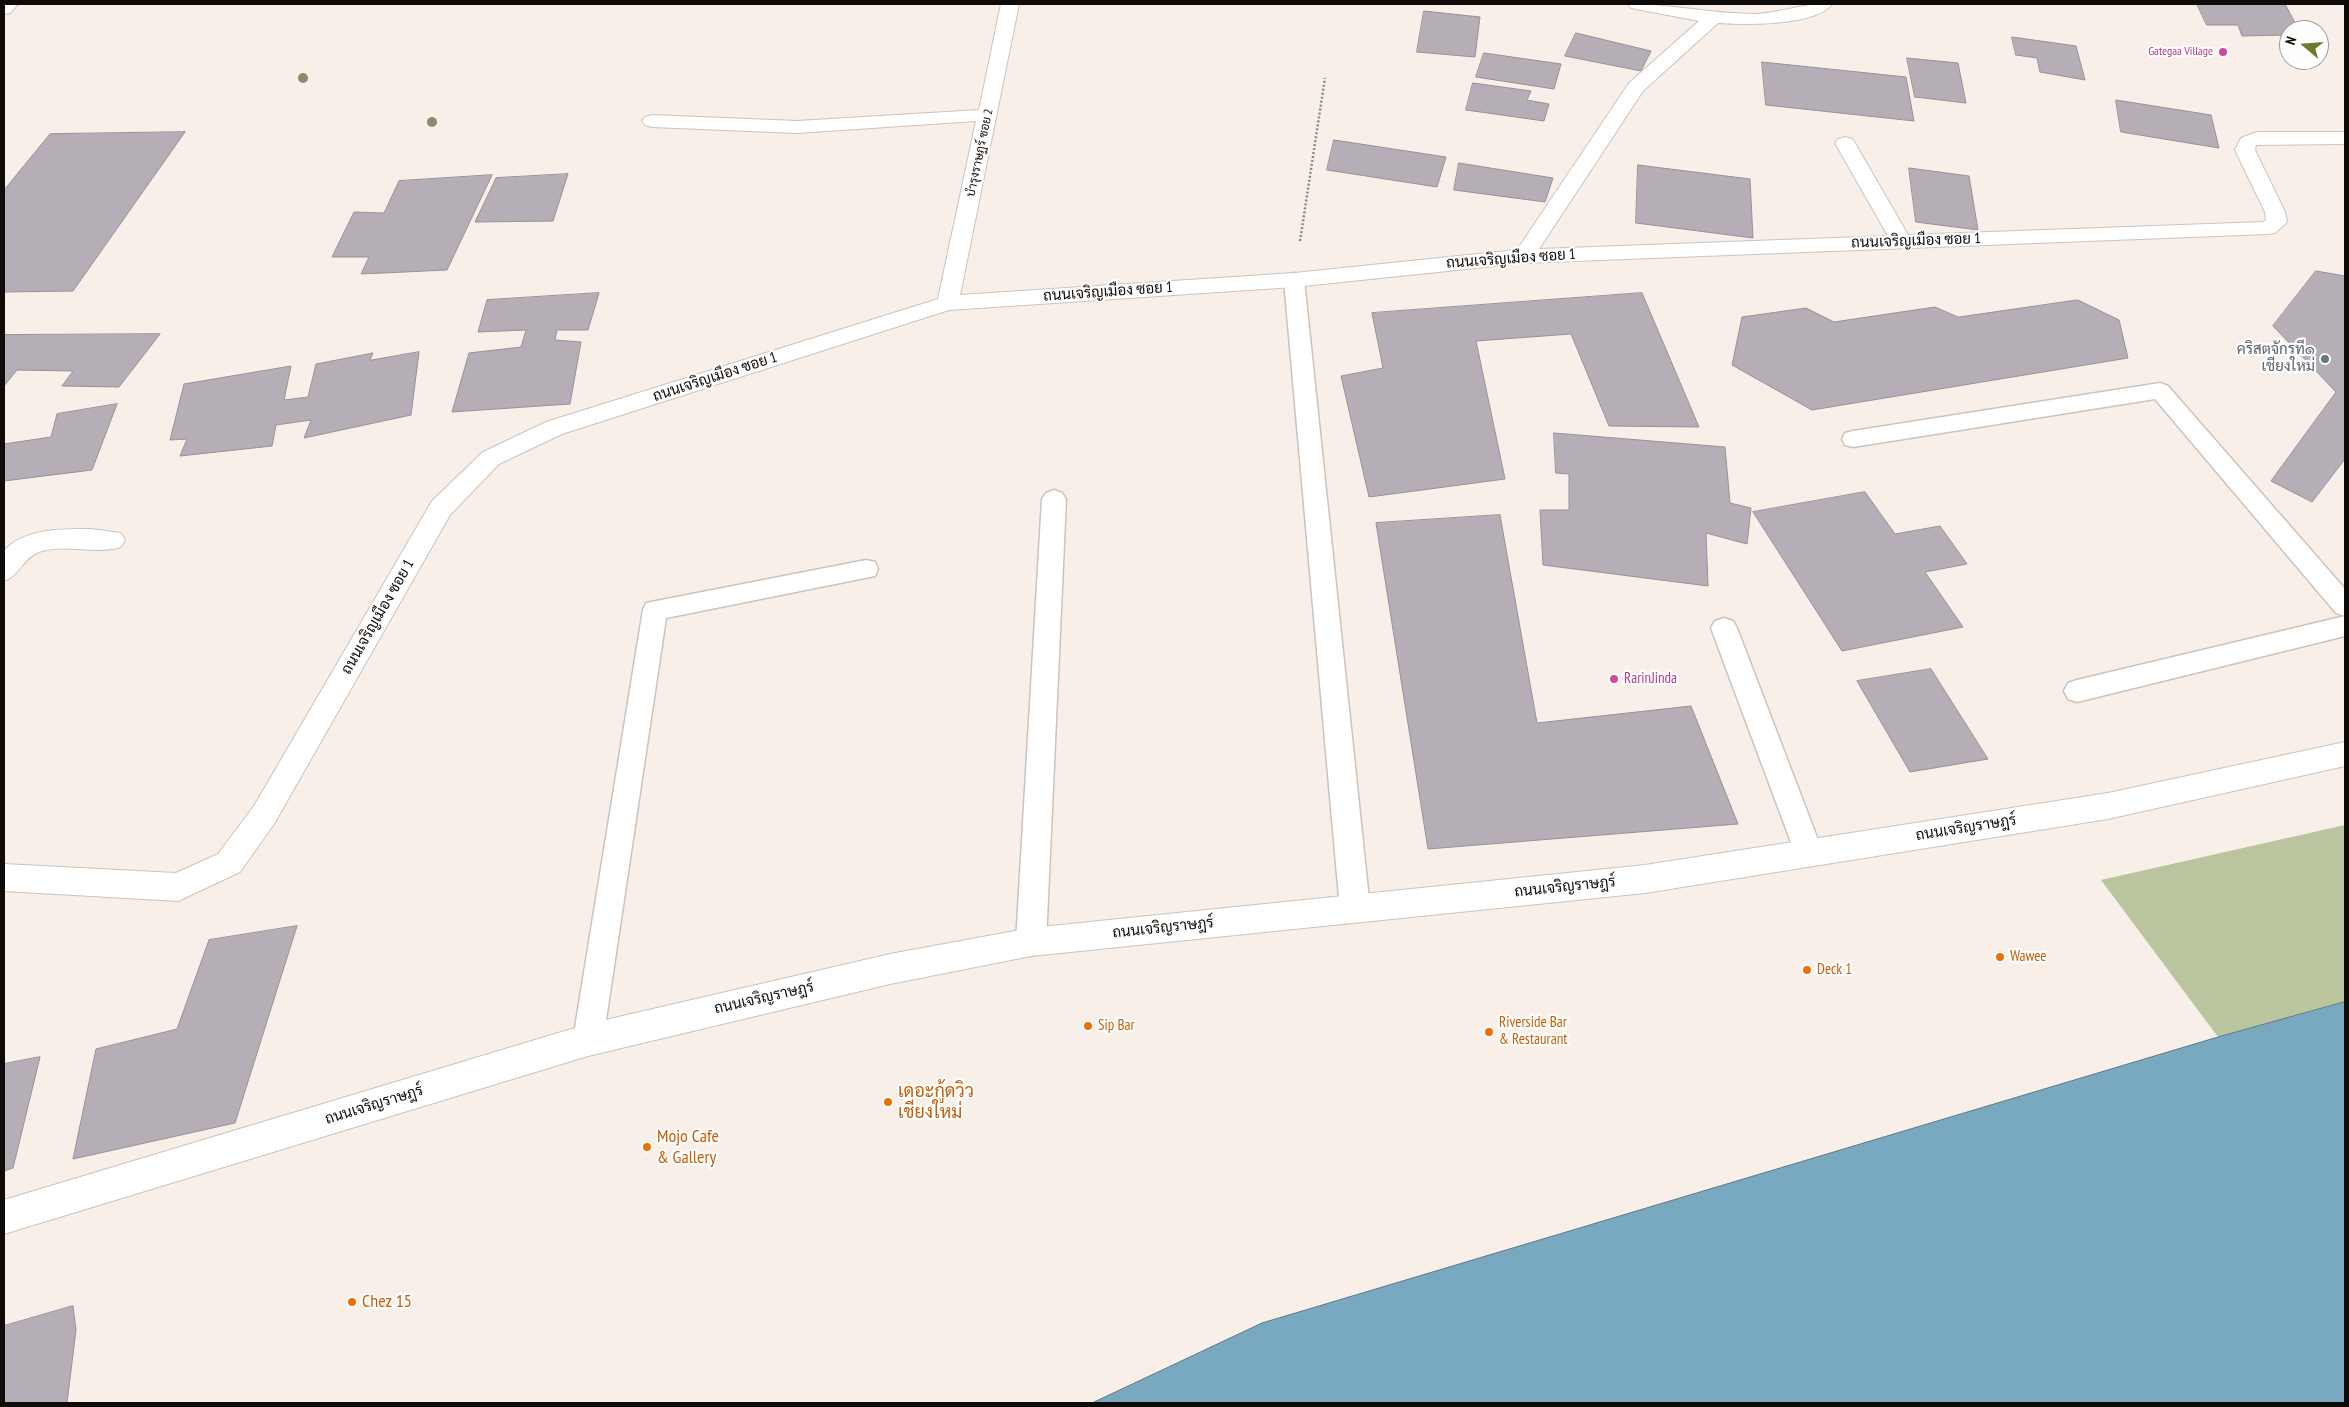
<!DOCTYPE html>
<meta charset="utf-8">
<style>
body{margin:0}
#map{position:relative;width:2349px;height:1407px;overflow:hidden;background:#f8efe8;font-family:"PT Sans Narrow",sans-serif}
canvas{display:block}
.frame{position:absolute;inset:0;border:5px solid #0e0b09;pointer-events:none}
.north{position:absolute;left:2279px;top:20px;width:50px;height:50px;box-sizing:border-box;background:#fefefe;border:1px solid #9e9d9c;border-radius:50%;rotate:288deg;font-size:14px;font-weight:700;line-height:20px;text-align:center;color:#0e0b09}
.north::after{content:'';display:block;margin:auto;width:18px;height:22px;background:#6a7d2c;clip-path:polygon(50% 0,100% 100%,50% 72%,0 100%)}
</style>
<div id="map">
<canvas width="2349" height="1407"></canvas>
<div class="frame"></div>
<div class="north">N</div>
</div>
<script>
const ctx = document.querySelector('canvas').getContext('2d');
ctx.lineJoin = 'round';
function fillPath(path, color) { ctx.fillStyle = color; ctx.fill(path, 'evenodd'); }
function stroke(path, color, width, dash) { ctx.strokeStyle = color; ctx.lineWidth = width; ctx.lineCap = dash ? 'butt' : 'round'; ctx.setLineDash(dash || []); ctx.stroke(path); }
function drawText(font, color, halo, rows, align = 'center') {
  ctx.font = font + ' "PT Sans Narrow",Sarabun,sans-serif'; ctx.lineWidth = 4.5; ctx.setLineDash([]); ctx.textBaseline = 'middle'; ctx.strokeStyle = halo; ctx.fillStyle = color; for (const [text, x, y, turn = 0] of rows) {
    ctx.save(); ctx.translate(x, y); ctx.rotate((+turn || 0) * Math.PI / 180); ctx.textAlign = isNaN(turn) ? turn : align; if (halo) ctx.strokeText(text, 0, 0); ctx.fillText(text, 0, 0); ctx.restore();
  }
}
fillPath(new Path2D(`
 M2345,825V1002L2218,1037L2101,880Z`), '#bac49f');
const water = new Path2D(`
 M2345,1002V1403H1092L1262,1323L2218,1037Z`);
fillPath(water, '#78a9c0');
stroke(water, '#587a89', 1);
const building = new Path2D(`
 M2197,4H2285L2299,30H2289V35L2242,36L2238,25H2207Z
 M1424,11L1480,17L1475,57L1417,52Z
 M1576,33L1651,51L1641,71L1565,56Z
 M2012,37L2076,46L2085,80L2040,72L2037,58L2016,55Z
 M1484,53L1561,64L1554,89L1476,77Z
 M1907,58L1958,63L1966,103L1915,97Z
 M1762,62L1906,77L1914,121L1766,105Z
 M1473,83L1531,91L1527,100L1549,104L1544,121L1466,110Z
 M2116,100L2211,115L2219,148L2121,132Z
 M185,132L73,291L4,292V190L50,134Z
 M1334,140L1446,157L1437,187L1327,170Z
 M1459,163L1553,178L1545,202L1454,190Z
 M1638,165L1750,179L1753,238L1636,223Z
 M1909,168L1969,176L1978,230L1916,222Z
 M568,174L553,221L475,222L496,178Z
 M492,175L447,270L361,274L369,257H332L354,212L384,213L399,181Z
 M2316,271L2345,276V459L2312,502L2271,481L2336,392L2273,326Z
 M599,293L588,330H557L555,340L581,342L570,404L452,412L469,353L521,347L526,330L478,332L487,300Z
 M1642,293L1699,427L1609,426L1571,334L1476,341L1505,479L1369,497L1341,376L1383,368L1372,313Z
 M2078,300L2119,320L2128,358L1812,410L1732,365L1742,317L1806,308L1834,322L1935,307L1958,317Z
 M160,334L119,387L62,386L73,371L17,370L4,386V335Z
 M419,352L411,415L304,438L311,420L276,425L272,446L180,456L187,439L170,440L184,384L291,366L284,400L308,397L316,364L373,353L370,360Z
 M117,404L92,470L4,481V444L51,437L57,414Z
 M1554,433L1725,447L1730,503L1751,508L1747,544L1706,533L1708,586L1543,565L1540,510H1569V474L1556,473Z
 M1865,492L1895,534L1940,526L1967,564L1925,572L1963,627L1842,651L1753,512Z
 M1500,515L1537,723L1691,706L1738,824L1428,849L1376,523Z
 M1931,669L1988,759L1910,772L1857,681Z
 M297,926L235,1123L73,1159L96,1049L177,1029L209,940Z
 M40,1057L13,1168L4,1171V1064Z
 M73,1306L76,1330L67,1403H4V1326Z`);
fillPath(building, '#b5aeb6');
stroke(building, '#979198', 1);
const service = new Path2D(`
 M1294,273L1301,275L1304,280L1370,909L1365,918L1355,922L1345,918L1340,909L1284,280L1287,275Z
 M2160,383L2168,386L2345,589V616L2336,613L2155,399L1853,447L1845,445L1842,439L1845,433L1853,431Z
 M1054,490L1062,493L1066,499L1046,942L1041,952L1031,956L1021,952L1016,942L1042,499L1046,493Z
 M866,560L875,562L878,569L875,576L666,618L603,1040L599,1051L588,1055L577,1051L573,1040L643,610L646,603Z
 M2345,616V636L2077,702L2068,699L2064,691L2068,683L2077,680Z
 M1724,618L1733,621L1737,628L1823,853L1819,862L1809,866L1799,862L1795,853L1711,628L1715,621Z`);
const minor = new Path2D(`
 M4,4H18L10,13L4,14Z
 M1001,4H1019L960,295L1294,273L1517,250L1629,83L1699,21L1631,8L1628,4C1671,4 1713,14 1756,14C1782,13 1806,2 1832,4C1817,26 1743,25 1718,23L1643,91L1539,249L1888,236L1835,143L1838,139L1845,137L1852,139L1855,143L1908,235L2263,222L2266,220L2265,212L2235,150L2241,138L2257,132H2345V144L2256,145L2255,150L2285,212L2287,222L2275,233L2268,234L1524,263L1294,287L949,310L562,434L499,464L450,515L274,824L240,872L178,901L4,891V864L176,873L218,854L254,806L432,501L483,452L546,422L938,299L976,121L797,133L652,127L645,125L642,121L645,117L652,115L797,121L979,110Z
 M91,529L121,533L125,540L121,547C95,555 65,543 39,552C23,558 19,576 4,581V551C24,528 63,529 91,529Z`);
const secondary = new Path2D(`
 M2345,742V766L2108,819L1645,893L1031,956L890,984L588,1056L4,1234V1200L588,1024L890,954L1031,928L1645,865L2108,793Z`);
stroke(service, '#ccc3bc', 3);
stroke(minor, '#ccc3bc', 2);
stroke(secondary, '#ccc3bc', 2);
stroke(new Path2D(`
 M1300,241L1325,78`), '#8e8783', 2.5, [2, 2]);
fillPath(service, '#fff');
fillPath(minor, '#fff');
fillPath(secondary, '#fff');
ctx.fillStyle = '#8b8c6b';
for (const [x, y] of [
 [303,78],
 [432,122]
]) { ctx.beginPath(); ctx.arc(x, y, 5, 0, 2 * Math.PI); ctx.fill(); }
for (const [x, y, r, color] of [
 [2223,52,5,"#d1479c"],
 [2325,359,5,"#6b7280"],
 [1614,679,5,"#d1479c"],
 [2000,957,5,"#e8710a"],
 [1807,970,5,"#e8710a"],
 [1088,1026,5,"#e8710a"],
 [1489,1032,5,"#e8710a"],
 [888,1102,5,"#e8710a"],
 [647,1147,5,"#e8710a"],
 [352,1302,5,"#e8710a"]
]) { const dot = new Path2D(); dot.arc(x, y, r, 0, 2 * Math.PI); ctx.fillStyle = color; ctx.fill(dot); stroke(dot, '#fefefe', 2); }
drawText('12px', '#b23c85', '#fefefe', [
 ["Gategaa Village",2213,52]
], 'right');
drawText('12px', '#0e0b09', '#fefefe', [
 ["บำรุงราษฏร์ ซอย 2",980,153,-78]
]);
drawText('15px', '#0e0b09', '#fefefe', [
 ["ถนนเจริญเมือง ซอย 1",1916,241,-2],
 ["ถนนเจริญเมือง ซอย 1",1511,259,-4],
 ["ถนนเจริญเมือง ซอย 1",1108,292,-4],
 ["ถนนเจริญเมือง ซอย 1",715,377,-18],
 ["ถนนเจริญเมือง ซอย 1",378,617,-60],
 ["ถนนเจริญราษฎร์",1966,828,-9],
 ["ถนนเจริญราษฎร์",1565,887,-6],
 ["ถนนเจริญราษฎร์",1163,928,-6],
 ["ถนนเจริญราษฎร์",764,998,-13],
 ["ถนนเจริญราษฎร์",374,1105,-17]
]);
drawText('15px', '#5b616d', '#fefefe', [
 ["คริสตจักรที๑",2315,350],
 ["เชียงใหม่",2315,367]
], 'right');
drawText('15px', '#b23c85', '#fefefe', [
 ["RarinJinda",1624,679]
], 'left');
drawText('15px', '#c56008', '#fefefe', [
 ["Wawee",2010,957],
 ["Deck 1",1817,970],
 ["Riverside Bar",1499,1023],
 ["& Restaurant",1499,1040],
 ["Sip Bar",1098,1026]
], 'left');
drawText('18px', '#c56008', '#fefefe', [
 ["เดอะกู้ดวิว",898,1092],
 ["เชียงใหม่",898,1113],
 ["Mojo Cafe",657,1137],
 ["& Gallery",657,1158],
 ["Chez 15",362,1302]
], 'left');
</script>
